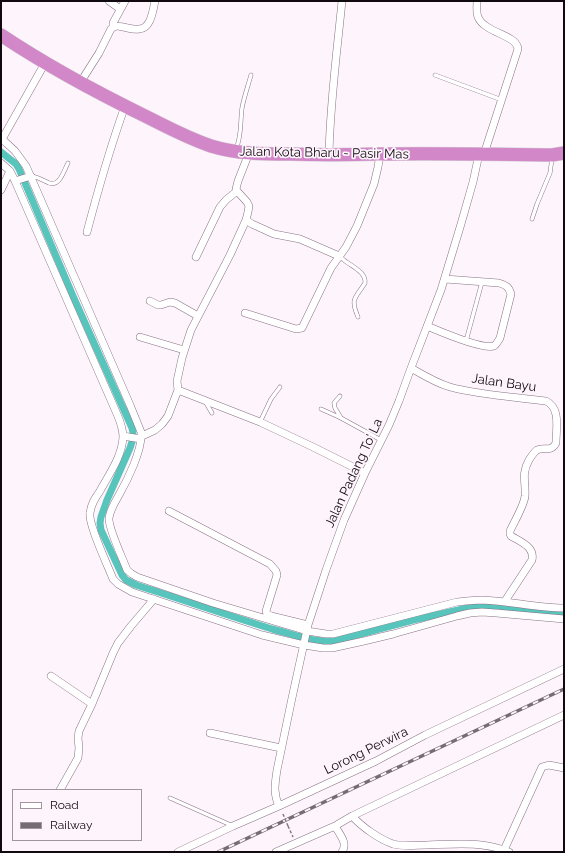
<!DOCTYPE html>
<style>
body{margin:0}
#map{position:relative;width:565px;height:853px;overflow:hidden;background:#fef4fc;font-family:Raleway,sans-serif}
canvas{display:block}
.frame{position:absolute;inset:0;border:2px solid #110910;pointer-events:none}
.legend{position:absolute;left:12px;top:789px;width:130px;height:52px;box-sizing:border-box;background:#fef4fc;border:1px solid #9f969e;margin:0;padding:5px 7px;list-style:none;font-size:12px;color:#110910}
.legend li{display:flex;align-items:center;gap:8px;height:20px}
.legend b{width:20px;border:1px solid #9f969e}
</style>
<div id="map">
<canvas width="565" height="853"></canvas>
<div class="frame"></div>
<ul class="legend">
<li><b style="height:5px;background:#fff"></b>Road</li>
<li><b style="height:5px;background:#766d74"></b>Railway</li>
</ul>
</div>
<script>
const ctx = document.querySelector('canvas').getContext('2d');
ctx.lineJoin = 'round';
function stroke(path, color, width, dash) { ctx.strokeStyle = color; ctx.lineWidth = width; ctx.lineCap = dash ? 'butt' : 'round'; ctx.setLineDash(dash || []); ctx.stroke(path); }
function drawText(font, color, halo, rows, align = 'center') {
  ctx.font = font + ' Raleway,sans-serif'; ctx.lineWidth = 3.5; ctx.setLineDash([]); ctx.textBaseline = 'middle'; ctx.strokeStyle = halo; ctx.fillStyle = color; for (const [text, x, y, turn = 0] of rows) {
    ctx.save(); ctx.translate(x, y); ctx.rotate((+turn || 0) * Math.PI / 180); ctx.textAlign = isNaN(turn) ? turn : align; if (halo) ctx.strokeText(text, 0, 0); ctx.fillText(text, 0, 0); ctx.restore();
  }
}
stroke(new Path2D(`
 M1,152L16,164L19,169L73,296L132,428C134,435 133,441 130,448L107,500L101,517L100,523L101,530L122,575L126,580L136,585C181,599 226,615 272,629C292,634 314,643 334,641L413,620L477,606H487L564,615`), '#58c5bc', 7);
const lane = new Path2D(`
 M435,75L502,100
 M236,149C242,135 240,123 242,108C244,97 248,86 251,75
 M31,176C38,177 43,180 49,183C60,187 64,170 68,163
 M532,219L537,204L550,173L552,158
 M340,256C342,259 345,261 348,263C355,268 366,273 365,283C355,299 350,298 358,317
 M466,341L482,282
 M340,396L334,403L335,408L341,418
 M205,401L212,413
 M321,409L341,418L381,440
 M260,422L271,399L280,387
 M170,798L233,826`);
const street = new Path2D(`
 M109,1L120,9
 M477,1C477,6 476,12 478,17C484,32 514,35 517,46C518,47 518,50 517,52L484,154
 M113,27V23L125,1
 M80,83L99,53L111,29C115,25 118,26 123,27C128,28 134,30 139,29C151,29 153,10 155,1
 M2,139L15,151L26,166L130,405L141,432C143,449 127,481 119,495C115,502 110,510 109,518C108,528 123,559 127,570L132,574L137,577L213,603L307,631L326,634H333L457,602C466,601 474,600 482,600C510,601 537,608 564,608
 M1,141L45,63
 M329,155C330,103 337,52 342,1
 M1,163L10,171L15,181L117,414C120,421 123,429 123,437C122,457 109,474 100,491C95,498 91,504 90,513C88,524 108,566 113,579L118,584L132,592L262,635L304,645L323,648H332L364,641L393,634L457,616L470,613L482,612L496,613L564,619
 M15,181L31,176
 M1,190L10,171
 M246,220L252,224L274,234L300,239L339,256
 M87,232C98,190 110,148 125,106
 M196,257L220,207L226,200L237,191
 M150,301L158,305H161L170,302L175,303L198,316
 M245,313L296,329L302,328L331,268L346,247L357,226L374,184L378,167L380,154
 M427,326C439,331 482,350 494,346C497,344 498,341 500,338L511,294C509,287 506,285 499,283L445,279
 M140,337L184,350
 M411,368C423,375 436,383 450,387C479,395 515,397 546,401C561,408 556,429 556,443C551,453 544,446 537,450C534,452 531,457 529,460C521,474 526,482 525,496C524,506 514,522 510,531V534L511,536C521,542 535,547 532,560L505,601
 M178,390L260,422L313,447L365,473
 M123,436L141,439
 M142,436L155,430L162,424L168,416L178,390L177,381L182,358L191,330L230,255L246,220L248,212L249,206L247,202L237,191L236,189L238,181L249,153
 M169,511L270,564L276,571L277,575L266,611L267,614L271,616L308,625
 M51,676L92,704
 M210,733L281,748
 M60,790L78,758L79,748L78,738L79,731L92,704L113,653L118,643L131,626L154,599
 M279,806C273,793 275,784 277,770L292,698L308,625L326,570L344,520L365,473L389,425L399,401L411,368L441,290L461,224L473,182L479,154
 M352,816C362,827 379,839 393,844C404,847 416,845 427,845C455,844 483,841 509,852
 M335,826C340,835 348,843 342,852
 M504,850L542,767L549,765L564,768
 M178,852L233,826L279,806L376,761L425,735L564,669
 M276,852L335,826L352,816L564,715`);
const highway = new Path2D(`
 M1,35C46,65 94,91 143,115C165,126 187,138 211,146C237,154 263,154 289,154C318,155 347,155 377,154C435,153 493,154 552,155L564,153`);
stroke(lane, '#887285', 4.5);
stroke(street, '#887285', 8);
stroke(highway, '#d4d3d4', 14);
stroke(new Path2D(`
 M288,826L293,837`), '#837a82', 1.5, [3, 2]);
stroke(lane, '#fff', 3.5);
stroke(street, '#fff', 7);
stroke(highway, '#d287c8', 13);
const rail = new Path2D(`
 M218,852L564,689`);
stroke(rail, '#766d74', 3.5);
stroke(rail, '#fef4fc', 2, [6]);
stroke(new Path2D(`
 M283,814L288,826`), '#837a82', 1.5, [3, 2]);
drawText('13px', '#110910', '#fef4fc', [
 ["Jalan Kota Bharu - Pasir Mas",324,153,1],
 ["Jalan Bayu",504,383,8],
 ["Jalan Padang To' La",354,473,-65],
 ["Lorong Perwira",366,751,-26]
]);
</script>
